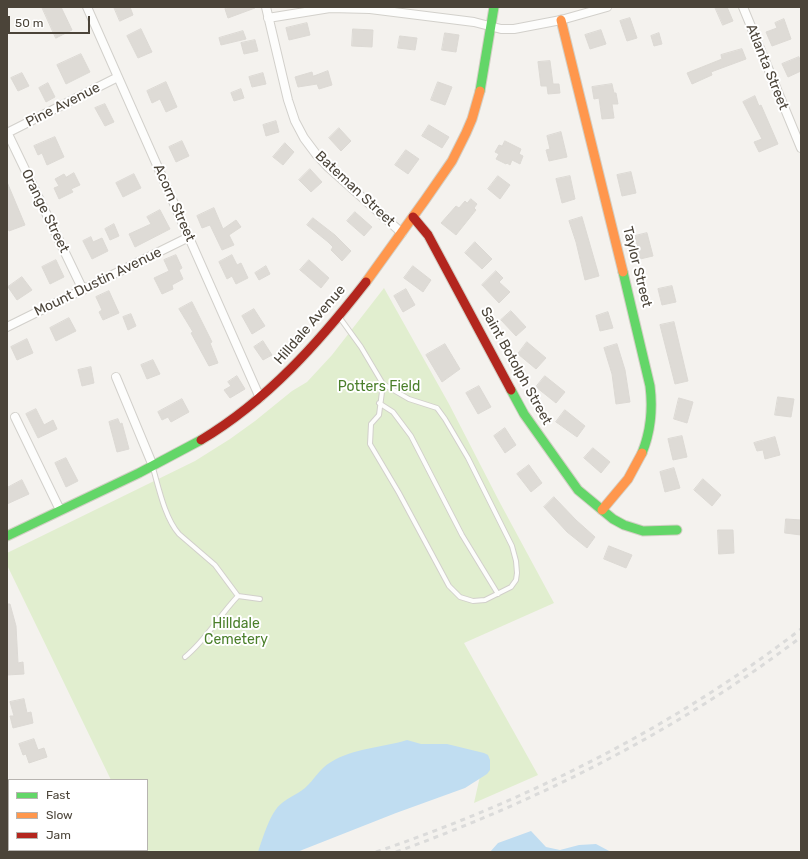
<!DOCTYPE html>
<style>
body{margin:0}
#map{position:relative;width:808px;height:859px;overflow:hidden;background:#f4f2ee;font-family:Rubik,sans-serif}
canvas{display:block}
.frame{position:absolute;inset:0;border:8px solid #4b4439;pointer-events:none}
.legend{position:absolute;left:8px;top:779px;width:140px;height:72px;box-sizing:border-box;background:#fff;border:1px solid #b7b4b0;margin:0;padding:5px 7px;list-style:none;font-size:12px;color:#4b4439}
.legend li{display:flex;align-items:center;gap:8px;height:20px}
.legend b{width:20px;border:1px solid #b7b4b0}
.scale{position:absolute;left:8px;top:16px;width:82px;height:18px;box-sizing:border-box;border:2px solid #4b4439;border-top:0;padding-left:5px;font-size:12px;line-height:14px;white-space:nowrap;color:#4b4439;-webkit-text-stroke:3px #fff;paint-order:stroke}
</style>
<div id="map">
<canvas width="808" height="859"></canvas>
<div class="frame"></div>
<ul class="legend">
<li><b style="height:5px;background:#63d668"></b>Fast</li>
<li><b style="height:5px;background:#ff974d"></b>Slow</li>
<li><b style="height:5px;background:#b3261e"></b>Jam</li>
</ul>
<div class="scale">50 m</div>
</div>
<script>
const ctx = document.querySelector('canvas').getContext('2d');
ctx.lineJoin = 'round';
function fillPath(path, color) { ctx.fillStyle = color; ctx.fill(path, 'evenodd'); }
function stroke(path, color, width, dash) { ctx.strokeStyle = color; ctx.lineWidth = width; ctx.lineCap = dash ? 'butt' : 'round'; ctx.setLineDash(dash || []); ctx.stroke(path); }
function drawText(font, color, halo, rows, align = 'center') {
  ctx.font = font + ' Rubik,sans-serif'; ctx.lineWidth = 4; ctx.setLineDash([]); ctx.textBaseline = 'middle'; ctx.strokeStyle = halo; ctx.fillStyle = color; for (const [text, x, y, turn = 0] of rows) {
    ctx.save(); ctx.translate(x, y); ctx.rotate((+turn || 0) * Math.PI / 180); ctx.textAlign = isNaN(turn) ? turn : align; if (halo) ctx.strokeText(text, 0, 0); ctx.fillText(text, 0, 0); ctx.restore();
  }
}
fillPath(new Path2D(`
 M384,288L449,404L499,501L554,603L464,643L538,775L474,803L483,763L269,852H146L145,850H147V780H111L7,565V553L195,461L230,439L255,421L292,391L307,382L332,355Z`), '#e1eecf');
fillPath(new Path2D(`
 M407,740L421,744H447L484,753L488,755L490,760V770L487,774L465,788L396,813L297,852H258C263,838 270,812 282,803C289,797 298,794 305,788C314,780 320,768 331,762C354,748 381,748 407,740Z
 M531,831L546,847L560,850L579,845L596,844L611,852H490L498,843Z`), '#c0ddf1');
const building = new Path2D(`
 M42,7H61L72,30L56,38Z
 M114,7H130L133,15L120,21Z
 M230,7H255V8L228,18L225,9Z
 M715,7H727L733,21L723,25Z
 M630,18L637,38L627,41L620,21Z
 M784,19L791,39L772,46L766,32L777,28L775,23Z
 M307,23L310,35L289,40L286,28Z
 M141,29L152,52L138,58L127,36Z
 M353,29L373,30L372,47L352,46Z
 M601,30L606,44L590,49L585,35Z
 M243,31L246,39L221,45L219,38Z
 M445,33L459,35L456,52L442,50Z
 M659,33L662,44L654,46L651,36Z
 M400,36L417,38L415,50L398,48Z
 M255,40L258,51L244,54L241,43Z
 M742,49L746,59L711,72L712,75L692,84L687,73L722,59L721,55Z
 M81,54L90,72L66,84L57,65Z
 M799,57L801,63V71L788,77L782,64Z
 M550,61L553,84H559L560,93L548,94L547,86H541L538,62Z
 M328,71L332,85L319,89L317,84L298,87L295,77L312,72L313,76Z
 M22,73L29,86L18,91L11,78Z
 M263,73L266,84L252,87L249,77Z
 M166,82L177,107L166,112L160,99L152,103L147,91Z
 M438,82L452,87L445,105L431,100Z
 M48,83L55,97L46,102L39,88Z
 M612,84L614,93H616L618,104H612L614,118L602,119L599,98L594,99L592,87Z
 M241,89L244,98L234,101L231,93Z
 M755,96L759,106L761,105L778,144L759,152L754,142L762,139L743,102Z
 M105,104L114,122L105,126L95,108Z
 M276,121L279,132L266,136L263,125Z
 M429,125L449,137L442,148L422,136Z
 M339,128L351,141L341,151L329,138Z
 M561,132L567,157L549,161L546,150L550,149L547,136Z
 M55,137L64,157L47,165L42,153L38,155L34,146Z
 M182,141L189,156L176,162L169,147Z
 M505,141L521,149L519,154L523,156L520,164L512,160L510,165L507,163L506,164L496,159L499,154L495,152L499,145L502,146Z
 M285,143L294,152L283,165L273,157Z
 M406,150L419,159L408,174L395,165Z
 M310,169L322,182L311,192L299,180Z
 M631,172L636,193L622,196L617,175Z
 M74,173L80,185L71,189L73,192L59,199L54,188L59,186L55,179L64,174L66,177Z
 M134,174L141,188L123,197L116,183Z
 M498,176L510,185L500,199L488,189Z
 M570,176L575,199L562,203L556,179Z
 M7,182L25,225L9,231L7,226Z
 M471,199L477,204L474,208L476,210L456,235L441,223L456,206L459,208L465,201L467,203Z
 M214,208L223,229L236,220L241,227L229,235L234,245L222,250L210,225L202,228L197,216Z
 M160,210L170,229L135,247L129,234L151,224L147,217Z
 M355,212L372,227L364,236L347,221Z
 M582,217L599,276L585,280L576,242L569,221Z
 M313,218L335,235L351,251L342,261L331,250L333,247L328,242L307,225Z
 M114,224L119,236L110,240L105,229Z
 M647,233L653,256L640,259L635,236Z
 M91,237L93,242L102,238L108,251L92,259L83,241Z
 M475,242L492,259L482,269L465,253Z
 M176,255L182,268L179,270L183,279L172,285L173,289L162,294L154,278L169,271L164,260Z
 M232,255L237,265L241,263L248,278L236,284L232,276L227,279L219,262Z
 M56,260L64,277L50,284L42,267Z
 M309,260L329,278L321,288L300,270Z
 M266,266L270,274L259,280L255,273Z
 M413,266L431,280L423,292L404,278Z
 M496,271L503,278L499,282L510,292L499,303L482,285Z
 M22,277L32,290L17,300L8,287Z
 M672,286L676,302L662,305L658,289Z
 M406,289L415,305L403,312L394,296Z
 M109,291L119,313L103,320L99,312L102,310L96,297Z
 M192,302L212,342L210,343L218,363L209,366L191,333L193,332L179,309Z
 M254,309L265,326L252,334L242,316Z
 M511,311L526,327L516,336L501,320Z
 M608,312L613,328L600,331L596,316Z
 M131,314L136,326L128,330L123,317Z
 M69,318L76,331L56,341L50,328Z
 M674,322L688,381L675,384L660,325Z
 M27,339L33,353L17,360L11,347Z
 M263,341L272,355L263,360L254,347Z
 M527,342L546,358L536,369L518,354Z
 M445,344L460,369L442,382L426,355Z
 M617,344L625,370L630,402L616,404L612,374L604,348Z
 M153,360L160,374L147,379L141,365Z
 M91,367L94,383L82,386L78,370Z
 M237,376L245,389L230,398L224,390L231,386L228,382Z
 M545,376L565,392L556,403L536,387Z
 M479,386L491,407L478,414L466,393Z
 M778,397L794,399L791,417L775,415Z
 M679,398L693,402L687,423L674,419Z
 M182,399L189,412L171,422L168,417L162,420L158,412Z
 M36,409L44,425L53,420L57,429L38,438L26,414Z
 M565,410L585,426L577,437L556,422Z
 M118,419L120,424L122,423L129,449L117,452L109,422Z
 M505,428L516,445L505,453L494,436Z
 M682,436L687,457L673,460L668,439Z
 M775,437L780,455L765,459L763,450L757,451L754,443Z
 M593,448L610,462L601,473L584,458Z
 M66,458L78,481L66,487L55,463Z
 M529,465L542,483L531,492L517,474Z
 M674,468L680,488L665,492L660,472Z
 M703,479L721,495L712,506L694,490Z
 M22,480L29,494L7,504V488Z
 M554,497L576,520L595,537L587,548L567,532L544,507Z
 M786,519L801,520V535L785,533Z
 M718,530H733L734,553L719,554Z
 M609,546L632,555L626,568L604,559Z
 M7,604H10L16,626L18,663L23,662L24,674L7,675Z
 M24,699L27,713L31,712L33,723L13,728L10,716H14L10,702Z
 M34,739L38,750L44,748L47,757L29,763L26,754L23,755L19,744Z`);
fillPath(building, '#dedbd6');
stroke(building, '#dcd9d4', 1);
const lane = new Path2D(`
 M340,318L361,347L383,384L409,399L437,408L445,419L468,458L512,546L516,561L517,573L516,580L511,587L485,600L473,601L460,597L449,586L399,493L370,444L371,424L379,415L383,384
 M379,403L393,412L411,436L462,535L498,594
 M153,468C159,489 165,518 179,534L215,565L238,596
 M185,657C207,639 218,617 238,596L260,599`);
const street = new Path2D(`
 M87,7L260,398
 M266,7L288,100L295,121L304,138L316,154L328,167L402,233
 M743,7L801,148
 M268,18L330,8L370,9L474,22L501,29H514L561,20L607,7
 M7,132L83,290
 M7,133L118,77
 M7,327L189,237
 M116,377L153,466
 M15,417L60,510
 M7,794L9,800
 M29,850L30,852`);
const fast = new Path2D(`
 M480,91L494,7
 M623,272L650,386C653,410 651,431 642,453
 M511,390L524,414L578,490L613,519L624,525L643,531L677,530
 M7,536L139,473L201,440`);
const slow = new Path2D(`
 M561,20L623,272
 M366,282L425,200L452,161L466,133L472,119L480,91
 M602,510L628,479L642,453`);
const jam = new Path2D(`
 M413,217L428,235L511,390
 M201,440C268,400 319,342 366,282`);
stroke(lane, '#d2d0cb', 6);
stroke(street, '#d2d0cb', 10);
stroke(fast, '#d3cfc5', 11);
stroke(slow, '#d3cfc5', 11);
stroke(jam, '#d3cfc5', 11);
stroke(lane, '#fdfdfc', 4);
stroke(street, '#fdfdfc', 8);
stroke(fast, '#63d668', 9);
stroke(slow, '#ff974d', 9);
stroke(jam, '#b3261e', 9);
stroke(new Path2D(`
 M376,852C528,800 674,727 801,629
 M396,852C540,800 679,730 801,637`), '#dbdbda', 3, [5, 5]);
drawText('14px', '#4b4439', '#fff', [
 ["Atlanta Street",767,67,68],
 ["Pine Avenue",63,105,-27],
 ["Bateman Street",355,189,43],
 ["Acorn Street",174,203,66],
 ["Orange Street",45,211,64],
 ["Taylor Street",637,267,76],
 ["Mount Dustin Avenue",98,282,-26],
 ["Hilldale Avenue",310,325,-49],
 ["Saint Botolph Street",516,366,61]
]);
drawText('14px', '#4a7f2a', '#fff', [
 ["Potters Field",379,387],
 ["Hilldale",236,624],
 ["Cemetery",236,640]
]);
</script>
